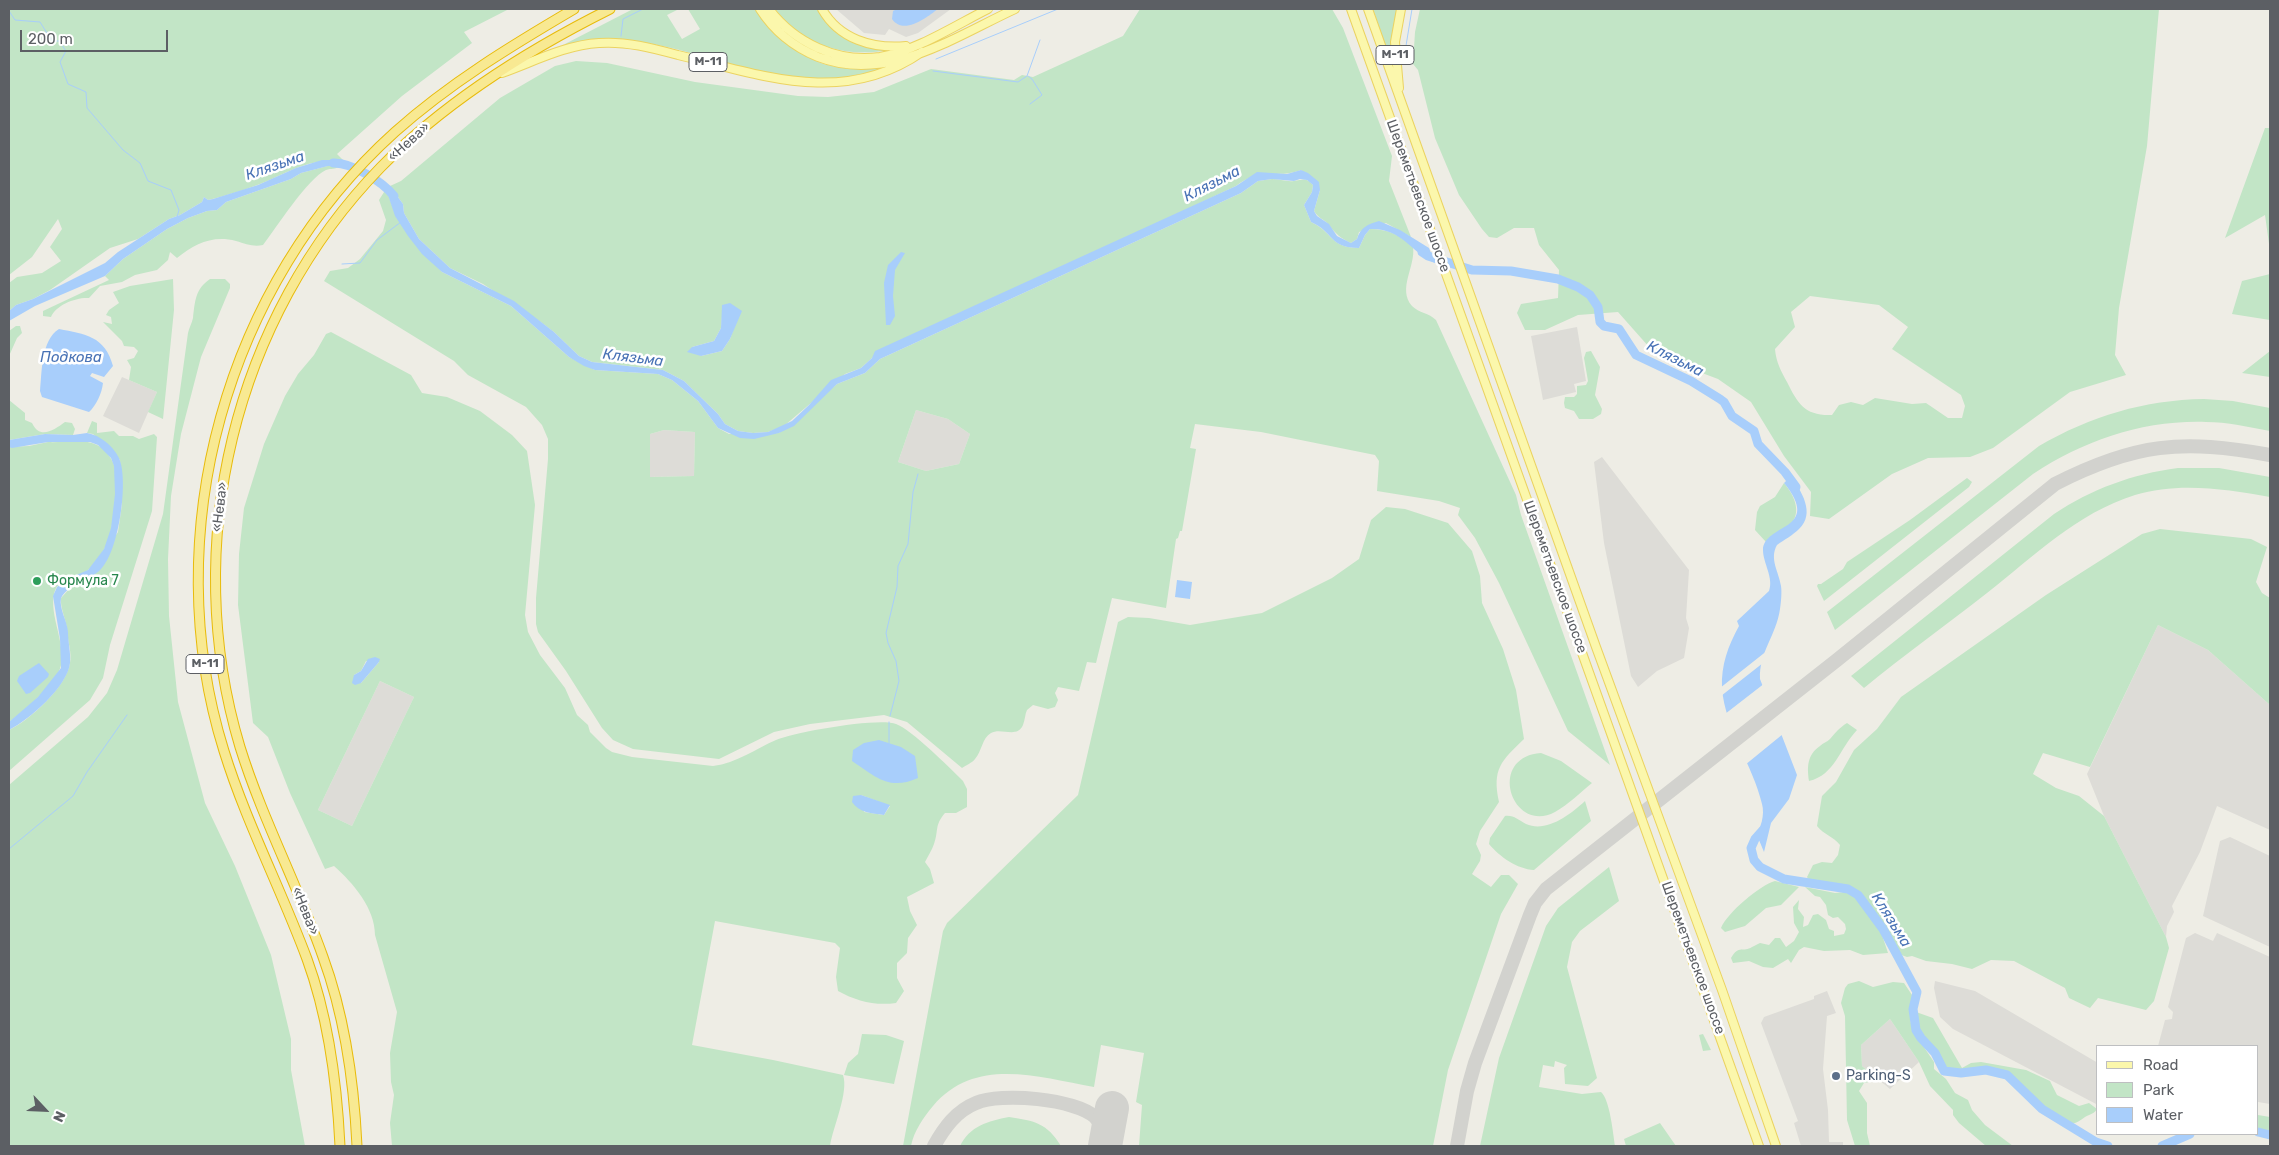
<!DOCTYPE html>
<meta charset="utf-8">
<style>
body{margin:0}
#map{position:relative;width:2279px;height:1155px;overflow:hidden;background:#eeede5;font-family:Rubik,sans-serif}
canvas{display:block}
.frame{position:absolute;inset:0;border:10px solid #5c5f64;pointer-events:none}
.legend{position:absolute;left:2096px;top:1045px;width:162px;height:90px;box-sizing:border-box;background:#fff;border:1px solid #bebfc1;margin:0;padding:6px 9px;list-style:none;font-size:15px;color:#5c5f64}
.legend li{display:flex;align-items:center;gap:10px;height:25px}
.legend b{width:25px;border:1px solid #bebfc1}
.north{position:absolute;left:20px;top:1085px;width:50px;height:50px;-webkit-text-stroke:4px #fff;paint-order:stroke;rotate:115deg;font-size:14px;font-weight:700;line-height:20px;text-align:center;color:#5c5f64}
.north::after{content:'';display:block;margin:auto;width:18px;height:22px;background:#5c5f64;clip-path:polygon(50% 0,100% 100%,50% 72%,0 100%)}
.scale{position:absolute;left:20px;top:30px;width:148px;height:22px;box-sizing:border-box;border:2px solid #5c5f64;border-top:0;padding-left:6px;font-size:15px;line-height:18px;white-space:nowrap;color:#5c5f64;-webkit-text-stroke:4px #fff;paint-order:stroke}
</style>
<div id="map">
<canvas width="2279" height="1155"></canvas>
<div class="frame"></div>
<ul class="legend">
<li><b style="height:6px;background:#fbf7ac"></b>Road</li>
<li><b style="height:14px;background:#c2e5c6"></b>Park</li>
<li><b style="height:14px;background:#a8cefb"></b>Water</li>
</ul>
<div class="north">N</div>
<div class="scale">200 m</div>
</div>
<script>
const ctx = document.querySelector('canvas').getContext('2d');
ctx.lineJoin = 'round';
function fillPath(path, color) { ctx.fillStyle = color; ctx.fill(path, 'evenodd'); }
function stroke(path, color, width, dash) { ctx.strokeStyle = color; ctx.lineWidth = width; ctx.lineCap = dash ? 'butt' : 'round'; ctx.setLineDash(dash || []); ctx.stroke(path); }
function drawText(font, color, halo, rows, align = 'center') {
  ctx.font = font + ' Rubik,sans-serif'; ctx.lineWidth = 5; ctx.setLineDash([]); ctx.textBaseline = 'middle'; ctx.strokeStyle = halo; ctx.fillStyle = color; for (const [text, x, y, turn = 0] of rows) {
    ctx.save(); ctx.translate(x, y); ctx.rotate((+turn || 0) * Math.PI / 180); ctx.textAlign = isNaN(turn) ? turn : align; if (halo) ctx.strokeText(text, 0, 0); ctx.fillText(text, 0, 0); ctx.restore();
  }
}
fillPath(new Path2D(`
 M836,9H951L918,33L906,37L889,29L885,35L864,33Z
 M1577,327L1586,381L1574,384L1576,392L1543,400L1531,336Z
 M122,377L157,392L139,433L103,416Z
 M916,410L948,419L970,434L959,464L926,471L898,462Z
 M664,430L695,432L694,476L650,477V434Z
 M1602,457L1689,570L1686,618L1689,628L1684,658L1657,671L1638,687L1631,676L1604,543L1594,462Z
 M2158,625L2208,650L2270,705V830L2217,806L2200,852L2172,906L2174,912L2167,926L2166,937L2104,816L2087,774Z
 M380,681L414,697L352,826L318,810Z
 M2230,837L2270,856V947L2203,916L2220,841Z
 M2195,933L2213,941L2217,933L2270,957V1104L2258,1102V1046H2158L2165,1020L2172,1019L2173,1012L2168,1007L2186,938Z
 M1935,981L1975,991L2098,1063V1105L1953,1029L1940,1017L1934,988Z
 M1827,991L1836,1013L1827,1016L1823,1069L1828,1110L1829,1142H1843V1146H1801L1794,1123L1798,1121L1761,1023L1764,1017L1814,999V996Z
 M1890,1019L1919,1062L1890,1089L1862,1066L1861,1045Z`), '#dddcd7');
fillPath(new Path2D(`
 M9,9H509L464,32L472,43L402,96L337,154L345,162C315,155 287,173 260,184C244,190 225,196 208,200L204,197L202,202L180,215L169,219L138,239L110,248L50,290L33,299L16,305L9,311V283L17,277L42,273L61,261L50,247L62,229L58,219L32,257L9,275Z
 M633,9H679L667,15L682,39L700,29L688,9H756C773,24 789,43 807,56C831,72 867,70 894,65C861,76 831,82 797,78C718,70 644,23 563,45Z
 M775,9H818L860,45L874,48L894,49C848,59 804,47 775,9Z
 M1140,9H1332L1343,28L1392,156L1389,181L1411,237L1386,223L1359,232L1357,239L1351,243C1340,238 1336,234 1329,225C1324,219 1318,218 1314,211L1320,190L1301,170C1277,179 1260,167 1236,186L872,358L861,368L845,374L784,426L768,432L753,433L738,431L725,424L718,414L684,381L663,370L592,362L579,356L554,332L542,323L483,284L450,268L419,239L404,213L403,204L390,186L401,181L500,98L555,66L576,61L607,63L695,82L798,96L828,97L874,92L931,69L1014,80L1022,75L1033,77L1123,36ZM723,305L735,325L730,339L722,351L701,356L692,347L714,341L721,328Z
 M1373,9H1397L1391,39L1392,65Z
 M1420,9H2159L2147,146L2119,308L2115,355L2126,375L2070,392L1993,448L1970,457L1928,458L1892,474L1829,519L1810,516L1811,492L1784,456L1751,402L1718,379L1657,356L1618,312L1578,315L1545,330H1525L1517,313L1521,304L1558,298L1559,270L1539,245L1534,228H1514L1497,238L1489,237L1482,229L1459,195L1435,138L1418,70L1413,64L1415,32ZM1810,296L1879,305L1908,327L1892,349L1961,395L1965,406L1962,418H1948L1926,403L1912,404L1875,398L1863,405L1851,402L1839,405L1832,415C1805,416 1798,404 1787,382C1781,371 1776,362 1775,349L1795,327L1791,312Z
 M2265,128H2270V251L2265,215L2225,238Z
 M335,164L340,166C335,170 331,168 326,170C308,178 276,228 263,245C253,247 246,244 236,241C212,235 195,244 177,258L170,252L168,260L157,270L135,275L122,282L100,286L89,298C76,297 56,305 51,317L43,316V311L109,280L105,276L123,259L167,229L188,218L207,211L217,210L226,202L291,179L301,173Z
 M1272,179C1278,179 1287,182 1294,181C1303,180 1305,177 1313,185L1312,192L1304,205L1311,222C1333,232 1330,248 1359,248L1365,235L1370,229C1388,229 1400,235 1413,247C1416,266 1397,289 1412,306C1419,313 1429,313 1436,320L1516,495L1521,515L1610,765L1568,731L1499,583L1475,538L1458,515L1460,508L1439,501L1377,491L1379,461L1375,455L1261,432L1195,424L1190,448L1196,449L1182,531H1180L1178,538L1176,539L1166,608L1112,598L1096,663L1087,662L1079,691L1058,687L1055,693L1058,700L1055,707L1048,709L1033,705L1027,710C1025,714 1025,720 1023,725C1017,739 1001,727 991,733C982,738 982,751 975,759C972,763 966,765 962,768L907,722L884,715L810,724L774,732L719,759L633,749L613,740L602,728L566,671L538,632L536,624V598L548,459V439L542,425L526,407L468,375L454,361L324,281L330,271L348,268L360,259L383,231L386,220L379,200L386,189L396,216L442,272L511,306L569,357L595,370L658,374L672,380L698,401L718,428L729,434L779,433L837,384L865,373L880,359L1241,193L1258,181ZM916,410L948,419L970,434L959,464L926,471L898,462ZM664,430L695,432L694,476L650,477V434Z
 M2270,274V320L2232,314L2242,281Z
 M173,279L174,310L163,419L148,412L157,392L129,380L131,367L127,360L134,358L138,351L134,347L124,346L122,341L103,322L112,324L111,317L106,315L109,310L119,303L113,292L130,286Z
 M210,279H225L230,284V288L201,357L181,434L171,496L168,559L169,616L178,702L205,803L235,866L271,955L291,1039V1070L305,1146H9V785L88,717L107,693L117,670L163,514L188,333C189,328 192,323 193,318C195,302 195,289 210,279Z
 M16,326H20L22,333L17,338L9,356V331Z
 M331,332L411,375L422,393L447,397L480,411L512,435L527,451L535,505L525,615L528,632L540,655L565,688L577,715L588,725L590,732L606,748L612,752L632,757L713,766C737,763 755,749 776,740C794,732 880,717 896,724C912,730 949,767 963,781L967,789V807L956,813H945C934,826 939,830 934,844C932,850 928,856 925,862L930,869L934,883L907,897L910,911L917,925L908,938L907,953L897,963V978L904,991L896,1003C875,1006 856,1001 838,991L836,977L840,948L835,943L715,921L692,1045L773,1060L843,1075C849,1092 833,1127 830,1146H392L390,1123L394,1095L391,1082L390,1053L397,1012L375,935C375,908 353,883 334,866L325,869L290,793L268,737L253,723L238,605L239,554L244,508L264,444L285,396L298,374L314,355L326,334ZM366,661L379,662L361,683L354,675L361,671ZM380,681L414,697L352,826L318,810ZM861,795L890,806L884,815L864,812Z
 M1591,351L1600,367L1595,395L1602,409L1601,414L1593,419H1579L1574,411L1565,408L1564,403L1565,397H1574L1577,394V386L1586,385L1588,381L1584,358L1586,352Z
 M2270,351V377L2242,373Z
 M2204,399L2233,401L2270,408V431C2249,427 2227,422 2206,422C2143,420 2085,440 2033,474L1835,630L1827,612L2039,446C2091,416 2144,400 2204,399Z
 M9,400L25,413V420L32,423C40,440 54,430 65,422L72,423L75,429L73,435L45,434L9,440Z
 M92,421L97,423V433L114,431L119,436H133L139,439L154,434L157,437L152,511L110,645L103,678L90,700L9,771V730C29,721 67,686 70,663C72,653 68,642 67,632C67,620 60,610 61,598L71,587L86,581L118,532L122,504L120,460L93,434L87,433Z
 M48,442C63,443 84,438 97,445C105,448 111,457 114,465C118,481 114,525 108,541C103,554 87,579 71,576C67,579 59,583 56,588C46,610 66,641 61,665C58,683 23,712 9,722V447L29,446Z
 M2178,468H2219L2270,477V497C2226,489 2178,482 2135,495C2077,513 2033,557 1987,593C1946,625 1904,655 1864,688L1851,676L2054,514C2092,489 2132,474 2178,468Z
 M1967,478L1972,482L1969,487L1824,601L1817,586L1818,584H1821L1843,569L1847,562L1910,520Z
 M1784,483C1795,496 1804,516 1786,528C1779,532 1770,535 1766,542L1755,530L1757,512L1760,506L1775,497Z
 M1386,507L1405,509L1448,523L1472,551L1480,576L1482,603L1503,649L1516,690L1524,739C1501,761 1492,769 1499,802L1480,831L1476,844L1481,855L1480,861L1472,874L1491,887L1501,875H1509L1518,884L1501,914L1448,1070L1433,1146H1139L1142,1105L1136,1102L1144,1053L1101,1045L1094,1087C1038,1077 975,1056 933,1106C923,1118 914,1131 911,1146H903L943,931L947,923L1078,795L1118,622L1128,617L1149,618L1190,625L1262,613L1332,578L1359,559L1371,520Z
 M2160,529L2251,539L2267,547L2256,582L2262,593L2270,598V705L2208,650L2158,625L2090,767L2043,753L2033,774L2056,788L2079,796L2104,816L2166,937L2169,948L2154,1001L2146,1010L2098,998L2090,1008L2069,998L2065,988L2014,961L1991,960L1972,969L1952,964L1926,961L1912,956L1907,957L1896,953L1891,938L1863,896L1846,885L1809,880L1807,877L1813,865L1822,862L1832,863L1838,855L1840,845C1833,836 1824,835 1817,826L1822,796L1836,782L1854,750L1877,729L1901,697L2046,595L2142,534Z
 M1847,723L1857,730C1839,749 1835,775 1809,781C1807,767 1807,755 1820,746C1823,743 1827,742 1830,739C1836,732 1839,728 1847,723Z
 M1541,753L1561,761L1592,783C1581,792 1568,805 1555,812C1512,835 1486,757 1541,753Z
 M1585,801L1591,821L1534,870C1517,869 1500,857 1489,844L1490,838L1505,816C1514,815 1518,820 1526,824C1546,833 1570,815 1585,801Z
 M1609,867L1619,901L1580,931L1572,942L1567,967L1597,1078L1588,1086L1565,1084L1564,1068L1567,1065L1555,1061L1554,1067L1543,1065L1539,1087L1582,1094L1601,1092C1610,1100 1613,1133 1615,1146H1480L1499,1058L1546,926L1558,908Z
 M1775,881L1799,887L1781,905L1766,908L1745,926L1725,932L1721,928C1727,913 1760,885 1775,881Z
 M1805,887L1835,893L1845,892L1855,895L1881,932L1888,953L1863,955L1850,950L1824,951L1804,947L1799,950L1791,963L1788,959L1773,968L1763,967L1749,961L1733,963L1731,958C1739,944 1743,953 1752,947C1755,946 1757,944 1760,943L1769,945L1775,938H1780L1786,947L1794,941L1799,932L1794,923L1793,907L1799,900L1798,909L1804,917L1803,927L1808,925L1813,915L1818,914L1826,920L1829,929L1834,931V936L1844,934L1846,929L1845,924L1838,917L1833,918L1828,915L1826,905L1820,897L1815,896Z
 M1859,981L1873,987L1893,982L1904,983L1912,995L1910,1019L1913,1031L1934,1062V1069L1946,1079L1955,1093L1968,1100L1972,1110L1985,1125L2013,1146H1986L1959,1123L1953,1115V1110L1930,1086L1919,1062L1890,1019L1861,1045L1862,1066L1875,1077L1874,1081L1864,1083L1859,1091L1867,1103V1133L1870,1146H1855L1847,1120L1845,1016L1841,1003L1845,988L1848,984Z
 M1916,1012L1933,1018L1962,1068L1971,1063L1981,1062L2026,1070L2050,1081L2057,1095L2079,1106L2089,1103L2097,1109C2094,1114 2090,1114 2085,1117C2082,1119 2078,1122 2075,1123C2052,1127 2025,1080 2004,1073C1982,1065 1963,1077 1944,1067L1940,1055L1925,1041L1917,1023Z
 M862,1034L886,1035L904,1041L894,1084L844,1075L848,1063L858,1054Z
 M1703,1034L1711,1050L1703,1051L1699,1035Z
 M2258,1115L2270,1117V1132L2258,1130Z
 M1009,1117C1035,1121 1047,1123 1061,1146H960C970,1126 988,1121 1009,1117Z
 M1660,1123L1676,1146H1626L1624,1139Z`), '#c2e5c6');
fillPath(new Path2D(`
 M897,9H938C927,17 904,36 892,19L893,11Z
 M322,160H336L345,162L340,166H328L301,173L291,179L226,202L217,210L207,211L188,218L167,229L123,259L105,276L35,306L9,321V311L16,305L33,299L105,263L118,252L169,219L180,215L202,202L204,197L208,200L213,199L258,185L296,168Z
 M1301,170L1308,173L1319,182L1320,190L1314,211L1317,216L1329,224L1337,236L1351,243L1357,239C1360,228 1368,224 1379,221L1400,230L1429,248L1435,263C1409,251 1402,228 1370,229L1365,235L1359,248C1329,248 1334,232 1311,222L1304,205L1312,192L1313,185L1307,180L1300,179L1294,181L1272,179L1258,181L1241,193L880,359L865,373L837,384L794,426L779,433L754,439L740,438L718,428L698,401L672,380L658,374L595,370L584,366L569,357L511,306L442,272L422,254L408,236L395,216L386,189L390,186L403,204L404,213L419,239L450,268L514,301L554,332L579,356L592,362L663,370L684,381L718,414L725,424L738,431L753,433L768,432L792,421L809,405L831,380L861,368L872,358L875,351L1236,186L1257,172L1287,174Z
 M901,252L905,253L895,270L893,296L895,316L890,325H886L884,283L888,265Z
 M730,303L742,311L730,339L722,351L701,356L687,352L692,347L714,341L721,328L722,305Z
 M59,329C85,334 105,336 113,366L104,377L92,373L90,376L103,383C102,393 96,406 89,412L42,397L40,391C42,372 41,340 59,329Z
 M87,433C100,435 113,446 119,458C129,480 119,551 101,569C90,581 69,583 61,598C59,609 67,620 68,632C68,642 71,653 70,663C68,686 29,720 9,730V722L38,697L61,668L60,639L53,596L57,587L67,579L88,570L104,549L111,528L115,494L114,466L111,458L98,445L90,442H48L12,448L9,447V440L45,434L73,435Z
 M1791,476C1801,491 1816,513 1799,529C1793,535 1784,540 1777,545C1769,559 1779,572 1781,586C1782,592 1781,603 1780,609C1776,636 1759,652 1760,679L1797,775L1789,799L1771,823L1764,852L1759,840L1754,837C1761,830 1765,814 1762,804C1753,765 1725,729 1722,688C1721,665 1728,646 1739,626L1737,621L1769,591C1774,578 1763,563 1763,550C1764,523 1823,531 1784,483Z
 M1177,580L1192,582L1190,599L1175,597Z
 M375,657L380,659L379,662L361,683L355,685L352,683L354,675L361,671L368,659Z
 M39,663L49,674L48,677L30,693L26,694L17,681L19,676Z
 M879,740L901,747L915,756L918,778C889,791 876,777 852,761L853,750L864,743Z
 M861,795L890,805L884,815C871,813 860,813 852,802L853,796Z`), '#a8cefb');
fillPath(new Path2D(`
 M1768,650L1763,663L1721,696L1720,688Z
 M1765,683L1783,734L1745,765L1725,714Z`), '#eeede5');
stroke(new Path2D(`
 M9,11L15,20L40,22L52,41H59L66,51L60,62L68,84L86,92L87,108L123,150L140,163L148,181L171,190L179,210L177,217
 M621,36L623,19L643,9
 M1405,52L1412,9
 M936,59L1058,9
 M933,71L1018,82L1027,76L1040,40
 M1028,76L1032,79L1042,95L1030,104
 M342,264L360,263L377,240L401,222
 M890,716L899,681L896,661L888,643L886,633L897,587L898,566L908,544L913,492L918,474
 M889,743V722
 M9,849L73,796L87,772L127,715`), '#a8cefb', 1);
stroke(new Path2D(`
 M333,163C351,162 383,182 394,196
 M1422,252L1428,256L1472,270L1511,271L1558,279L1578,287L1590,295L1598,307L1600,322L1604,326L1619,329L1636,355L1691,381L1720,399L1724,402L1732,416L1754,431L1758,444L1785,472L1796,487
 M1763,830L1755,839L1751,848L1754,860L1760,867L1784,879L1848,889L1858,895L1883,929L1917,992L1913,1009L1916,1030L1921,1038L1935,1053L1944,1071L1961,1073L1986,1070L2007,1075L2042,1109L2096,1142L2108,1146
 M2258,1132L2270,1135
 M2162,1146L2190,1134`), '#a8cefb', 9);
stroke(new Path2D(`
 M934,1146C944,1128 956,1111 976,1103C1001,1092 1076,1099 1095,1117C1103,1125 1103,1136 1105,1146
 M1457,1146L1467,1091L1475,1063L1530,915L1535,903L1546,889L1837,660L2055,484C2135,443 2182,439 2270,455`), '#d2d2ce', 14);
stroke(new Path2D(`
 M1105,1146L1112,1108`), '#d2d2ce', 34);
const major = new Path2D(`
 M760,9C774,31 794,47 818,57C887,84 954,37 1015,9
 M769,9C795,43 837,63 880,57C916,51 956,25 988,9
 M822,9C839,39 872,49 906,46
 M1351,9L1759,1146
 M1368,9L1596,647L1722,990L1776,1146
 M502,73C533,62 565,45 599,43C626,41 652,48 678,55C762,75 843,107 922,52
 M1399,88L1395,42L1401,9`);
const highway = new Path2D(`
 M340,1146C337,1083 329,1019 307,959C281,889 246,822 224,751C156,534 226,284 395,132C450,83 511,46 574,9
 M357,1146C354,1082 345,1017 323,957C298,886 262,818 240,747C179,545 234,318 381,167C446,101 528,50 610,9`);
stroke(major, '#ebd361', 10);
stroke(highway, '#e8bb0b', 11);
stroke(major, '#fbf7ac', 8);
stroke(highway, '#f8e992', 9);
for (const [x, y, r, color] of [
 [37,581,5,"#2e9e5b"],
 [1836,1076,5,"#5c6f8a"]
]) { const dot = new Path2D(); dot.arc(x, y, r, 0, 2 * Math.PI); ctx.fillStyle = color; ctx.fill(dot); stroke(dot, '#fff', 2); }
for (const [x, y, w] of [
 [1395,55,38],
 [708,62,38],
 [205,664,38]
]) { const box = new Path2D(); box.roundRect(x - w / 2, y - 9.5, w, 19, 4); ctx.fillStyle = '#fff'; ctx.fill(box); stroke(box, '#5c5f64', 1); }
drawText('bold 12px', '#5c5f64', null, [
 ["М-11",1395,55],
 ["М-11",708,62],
 ["М-11",205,664]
]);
drawText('14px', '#5c5f64', '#fff', [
 ["«Нева»",409,142,-42],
 ["Шереметьевское шоссе",1418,196,70],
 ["«Нева»",220,507,-83],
 ["Шереметьевское шоссе",1555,577,70],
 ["«Нева»",305,911,68],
 ["Шереметьевское шоссе",1693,958,70]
]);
drawText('14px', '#27864d', '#fff', [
 ["Формула 7",47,581]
], 'left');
drawText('14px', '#4e5e75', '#fff', [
 ["Parking-S",1846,1076]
], 'left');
drawText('italic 15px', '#4872b5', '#fff', [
 ["Клязьма",275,166,-19],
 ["Клязьма",1212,184,-27],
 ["Подкова",71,358],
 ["Клязьма",633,358,7],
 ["Клязьма",1675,359,27],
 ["Клязьма",1891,920,58]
]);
</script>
